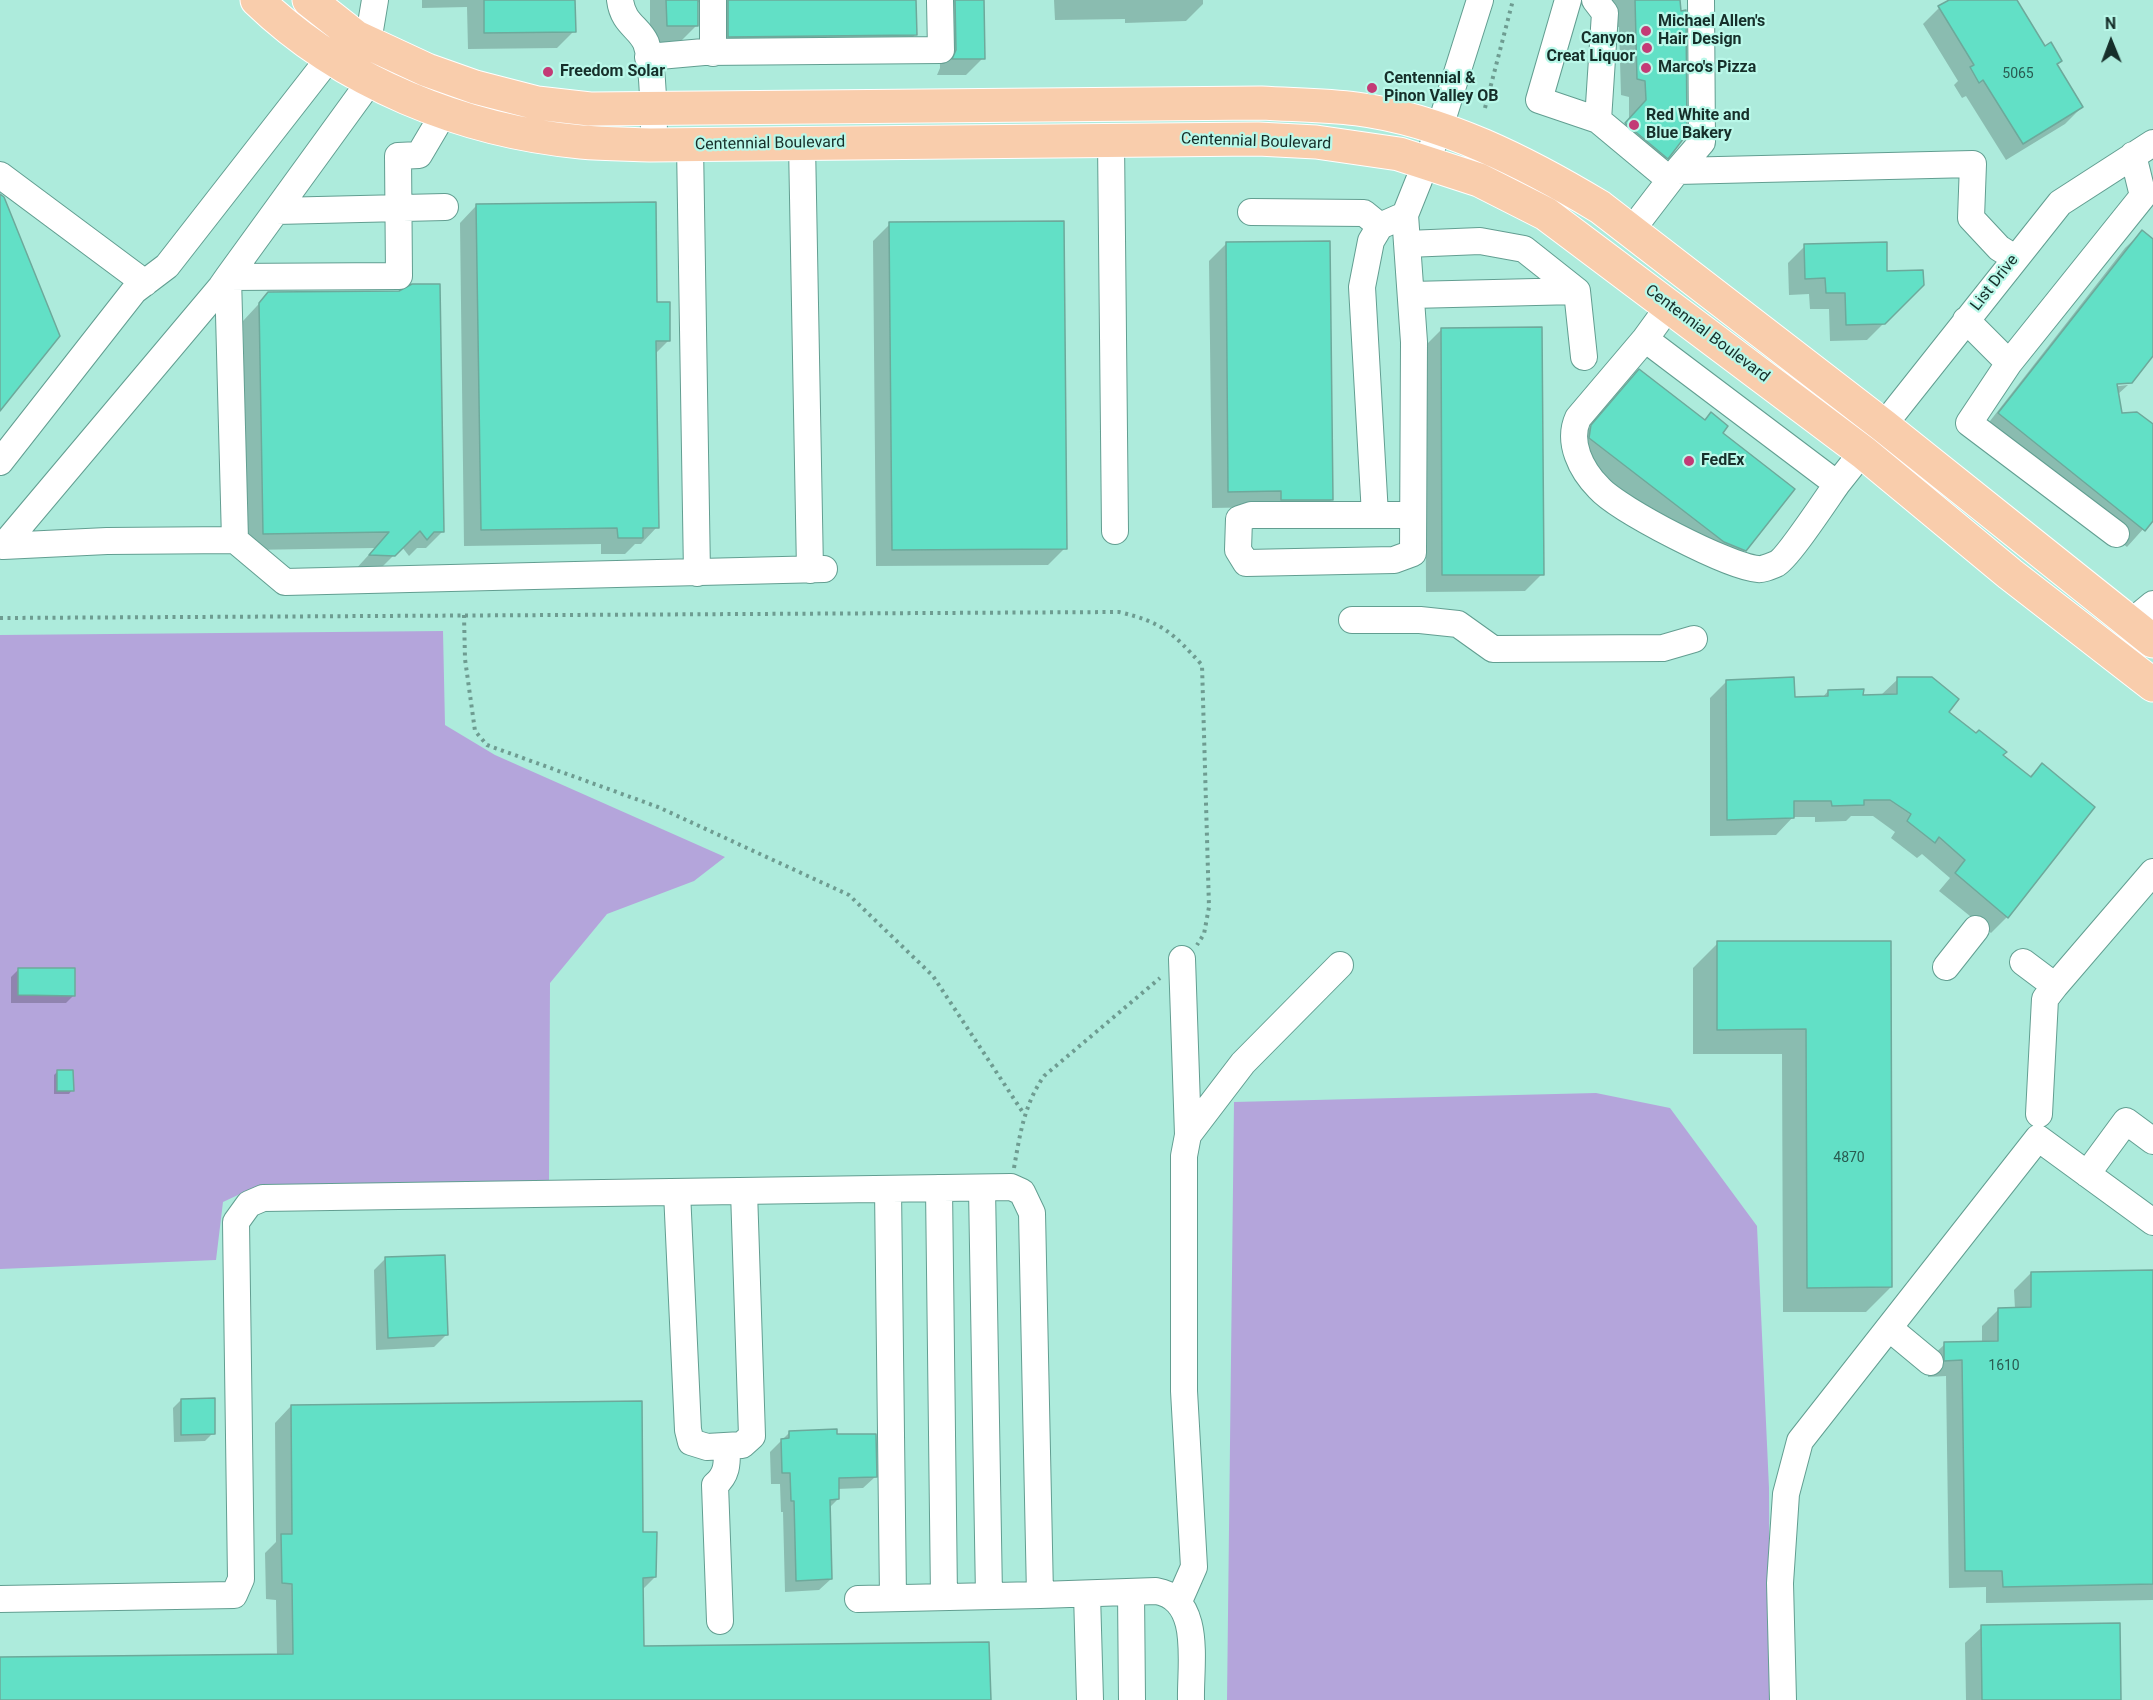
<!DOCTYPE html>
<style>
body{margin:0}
#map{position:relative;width:2153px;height:1700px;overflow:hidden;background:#adebdc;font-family:Roboto,sans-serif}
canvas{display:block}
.north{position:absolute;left:2081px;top:12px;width:60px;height:60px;-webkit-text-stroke:4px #baf8e9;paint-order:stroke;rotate:359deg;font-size:16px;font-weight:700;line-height:24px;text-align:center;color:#162f2a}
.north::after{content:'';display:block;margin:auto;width:21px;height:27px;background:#162f2a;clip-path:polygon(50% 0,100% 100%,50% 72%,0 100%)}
</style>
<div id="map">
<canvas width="2153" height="1700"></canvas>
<div class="north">N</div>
</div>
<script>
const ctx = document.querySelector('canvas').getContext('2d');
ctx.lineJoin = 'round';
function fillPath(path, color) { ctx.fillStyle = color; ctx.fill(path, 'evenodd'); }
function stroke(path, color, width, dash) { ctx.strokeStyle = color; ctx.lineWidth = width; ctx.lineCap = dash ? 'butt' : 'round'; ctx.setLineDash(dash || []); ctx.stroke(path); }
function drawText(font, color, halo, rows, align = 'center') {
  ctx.font = font + ' Roboto,sans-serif'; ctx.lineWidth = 4.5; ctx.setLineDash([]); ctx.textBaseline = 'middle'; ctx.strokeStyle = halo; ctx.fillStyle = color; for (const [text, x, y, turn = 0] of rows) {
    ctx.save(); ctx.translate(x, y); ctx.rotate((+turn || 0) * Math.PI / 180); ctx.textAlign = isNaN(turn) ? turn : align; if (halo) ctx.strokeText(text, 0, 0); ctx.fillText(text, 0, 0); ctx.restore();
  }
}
fillPath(new Path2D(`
 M443,631L445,725L495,755L725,857L694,881L607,914L550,983L549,1181L255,1187L223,1202L216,1260L0,1269V635Z
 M1596,1093L1670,1108L1757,1226L1769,1488L1770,1700H1227L1234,1102Z`), '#b4a5db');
fillPath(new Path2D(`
 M422,0H574V31L557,48L468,49L467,7L422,8Z
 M650,0H915V35L899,51L712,53L710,10L698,2L697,25L680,42H650Z
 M932,0H982L983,58L966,75H937L940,68L939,17Z
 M1054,0H1203V4L1186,21L1125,23V19L1055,20Z
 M1610,0H1678L1667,158L1650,174L1610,141L1629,119V97L1621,95L1619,27H1611Z
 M1952,0H2015L2045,48L2060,61L2056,65L2082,107L2065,124L2006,160L1966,96L1962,98L1954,85L1958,81L1923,24L1939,8Z
 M476,206L655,304L669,340L655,354L657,527L641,544H635L625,554H601V544L464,546L460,223Z
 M890,224L1065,548L1048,565L876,566L873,241Z
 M2142,232L2153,241V354L2129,383L2110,384V387L2128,385L2117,395L2120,415L2153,426V518L2127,547L1983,430L2125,248Z
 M1226,244L1332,499L1315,516L1265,507L1212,508L1209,261Z
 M1805,246L1922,285L1867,340L1830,341L1829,309H1810L1809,294L1789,295L1788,263Z
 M269,293L443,531L426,548H417L409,556L402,547L376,573L354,571L375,548L247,550L243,321Z
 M1442,329L1542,574L1525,591L1426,592L1425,346Z
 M1639,371L1721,433L1745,550L1728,567L1707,559L1573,455L1575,444Z
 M1898,679L1947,712L2029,777L2042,765L2007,917L1991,933L1939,891L1950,878L1922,854L1917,858L1891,838L1895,832L1873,816H1851L1846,821L1815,822V817H1793L1776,835L1710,836V698L1727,681L1793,699L1822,698L1828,691L1862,697L1880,696Z
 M1889,942L1891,1287L1866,1312H1783L1782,1054H1693V968L1718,943Z
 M19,969L74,995L66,1003H11V977Z
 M57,1072L72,1090L69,1094H54V1075Z
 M386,1258L446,1335L434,1347L376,1350L374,1270Z
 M2153,1271V1600L1986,1603V1587L1949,1588L1946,1376L1928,1377V1360L1945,1344L1982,1343V1326L1999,1309H2015L2014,1290L2031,1273Z
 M181,1400L213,1433L205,1441L174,1442L173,1408Z
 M291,1406L642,1533L655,1577L642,1590L643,1648L990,1700H0V1659L277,1656L276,1600L266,1599L265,1553L276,1542L275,1423Z
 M790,1432L835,1436L875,1477L863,1488L837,1489L838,1499L829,1508L831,1579L819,1590L785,1592L783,1512H781L780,1484H771L770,1452Z
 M1982,1627L2119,1700H1966L1965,1643Z`), '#0003');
const building = new Path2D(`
 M484,0H575L576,32L484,33Z
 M666,0H698V26H667Z
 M728,0H916L917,35L728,37Z
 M955,0H984L985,59H952L956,50Z
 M1635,0H1680L1681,11L1686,10L1687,134L1668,159L1625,123L1646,100L1645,81L1637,79Z
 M1949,0H2017L2045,46L2051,42L2062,61L2057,64L2083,107L2023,144L1983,80L1979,83L1970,67L1974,65L1938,6Z
 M0,194L4,197L60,336L0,411Z
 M656,202L657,302H670V341H656L659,528H643V538H618L617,528L481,530L476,204Z
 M1064,221L1067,549L892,550L889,222Z
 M2142,230L2153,239V356L2132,383L2117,384L2122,413L2137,412L2153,424V521L2145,531L1998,413Z
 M1330,241L1333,500H1281V491L1228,492L1226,242Z
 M1887,242V271L1923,270L1924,285L1885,324L1846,325L1845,293H1826L1825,278L1805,279L1804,244Z
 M412,284H440L444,532H434L427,540L420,531L395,556L369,555L389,532L263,534L259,303L268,292L399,291Z
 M1542,327L1544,575H1442L1441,328Z
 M1639,369L1705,420L1711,412L1728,426L1723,433L1795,489L1746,551L1724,542L1589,438L1591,425Z
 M1794,677L1795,697L1828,696V690L1864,689L1863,695L1897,694V677H1932L1959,699L1949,712L1976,733L1979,730L2007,752L2003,755L2031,777L2042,763L2095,807L2008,918L1955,873L1965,860L1939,837L1935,843L1907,821L1911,814L1890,800H1864V805L1832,806L1831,801H1794V818L1727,820L1726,680Z
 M1717,941H1891L1892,1287L1807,1288L1806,1029L1717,1030Z
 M18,968H75V996L18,995Z
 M57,1070H73L74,1091H57Z
 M445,1255L448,1335L388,1338L385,1257Z
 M2153,1270V1584L2003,1587L2002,1571H1965L1962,1360L1944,1361V1342L1998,1341V1308L2031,1307V1272Z
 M215,1398V1434L181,1435V1399Z
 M642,1401L643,1532H657L656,1577L643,1578L644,1646L989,1642L991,1700H0V1657L293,1654L292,1584L282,1583L281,1534H292L291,1405Z
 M837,1429V1434H876L877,1477L839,1478V1499L830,1500L832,1579L796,1581L794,1501H791L790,1473H782L781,1439L789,1438V1431Z
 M2120,1623L2121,1700H1982L1981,1625Z`);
fillPath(building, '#62e0c6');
stroke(building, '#6da99b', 1.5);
const minor = new Path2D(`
 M620,0C623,24 639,27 646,43C654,66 654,120 654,145
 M713,0V53
 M1568,0L1539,100L1598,120L1670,180
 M1595,0L1605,13L1598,120
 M368,42L375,0
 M648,57L704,52L941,50L940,0
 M371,80C323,146 275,212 228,277L221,287L3,546L107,541L235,540L228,277L399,276L398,156L419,155L445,111
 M1111,141L1115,531
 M802,144L810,570
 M690,145L697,573
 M1677,171L1702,142L1701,0
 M0,175L145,283
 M276,211L445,207
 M1251,212L1364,213L1380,226L1405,215L1439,130L1480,0
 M1405,215L1414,342L1413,553L1394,560L1246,563L1238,550L1239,519L1251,515H1413
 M1631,231L1677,171L1973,164L1971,218L1999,248L2015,258
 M1407,244L1480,241L1524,249L1577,291L1584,357
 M1411,295L1577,291
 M1669,306L1645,339L1837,484L2060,203L2153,143
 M1966,320L2009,363L2143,196L2133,155
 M1645,339L1578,418C1567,442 1581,470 1599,488C1619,510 1729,567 1758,569C1762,570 1771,566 1776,564C1787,559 1827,498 1837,484
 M2009,363L1969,423L2116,534
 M0,462L134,291L167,266L330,57
 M1375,515L1362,287L1371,241L1380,226
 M235,540L285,582L824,569
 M1352,620H1420L1458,624L1493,649L1663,648L1694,639
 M2130,623L2153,604
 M1182,959L1188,1135
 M2023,962L2055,986L2153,872
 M1946,967L1976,929
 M2039,1114L2045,999L2055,986
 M2087,1174L2126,1121L2153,1141
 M939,1188L944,1597
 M982,1188L989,1596
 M888,1189L893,1598
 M677,1192L688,1430L691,1442L707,1447L742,1445L752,1436L744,1191
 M1889,1328L1930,1362
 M1131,1592L1132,1700
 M1087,1594L1090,1700
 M0,1599L234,1595L241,1579L236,1222L249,1204L263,1198L1011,1187L1022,1192L1032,1213L1040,1595L1156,1591C1203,1599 1190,1664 1191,1700
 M858,1599L1040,1595
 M1179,1601L1194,1567L1184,1391V1156L1188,1135L1243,1063L1340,965
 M720,1621L715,1485C728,1474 727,1463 727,1446
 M1783,1700L1780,1583L1786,1494L1800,1441L2038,1138L2153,1222`);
const major = new Path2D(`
 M257,0C343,83 463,131 581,142C604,144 627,144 650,145L1258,139L1316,142L1399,154L1479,180L1546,214L1864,453L2010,574L2153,685
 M309,0L356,37L427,70L475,87L537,103L590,109L1261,103C1293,105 1325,105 1357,109C1443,120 1527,163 1600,207L1884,426L2153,641`);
stroke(minor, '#629e91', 28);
stroke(major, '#fff', 35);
stroke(new Path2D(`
 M1485,108L1513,0
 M464,615L465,659L475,731L487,745L658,807L849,895L933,976L1024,1114
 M0,618L1119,612C1162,622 1173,633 1202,665L1209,907L1204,934L1197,945
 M1014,1168C1020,1134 1024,1105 1044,1076L1160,978`), '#6e9c91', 4, [3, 4.5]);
stroke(minor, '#fff', 26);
stroke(major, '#f9cdac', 33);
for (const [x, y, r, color] of [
 [1646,31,6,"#c33b76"],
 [1647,48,6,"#c33b76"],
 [1646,68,6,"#c33b76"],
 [548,72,6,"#c33b76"],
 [1372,88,6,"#c33b76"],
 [1634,125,6,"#c33b76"],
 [1689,461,6,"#c33b76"]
]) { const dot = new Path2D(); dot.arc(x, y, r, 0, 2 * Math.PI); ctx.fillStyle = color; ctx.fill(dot); stroke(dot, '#baf8e9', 2); }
drawText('14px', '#295b51', null, [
 ["5065",2018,74],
 ["4870",1849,1158],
 ["1610",2004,1366]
]);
drawText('bold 16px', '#162f2a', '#baf8e9', [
 ["Michael Allen's",1658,22],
 ["Hair Design",1658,40],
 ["Canyon",1635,39,"right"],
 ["Creat Liquor",1635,57,"right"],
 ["Marco's Pizza",1658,68],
 ["Freedom Solar",560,72],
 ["Centennial &",1384,79],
 ["Pinon Valley OB",1384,97],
 ["Red White and",1646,116],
 ["Blue Bakery",1646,134],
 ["FedEx",1701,461]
], 'left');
drawText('16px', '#162f2a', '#baf8e9', [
 ["Centennial Boulevard",1256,142,2],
 ["Centennial Boulevard",770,144,-1],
 ["List Drive",1995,283,-52],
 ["Centennial Boulevard",1707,334,37]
]);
</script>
